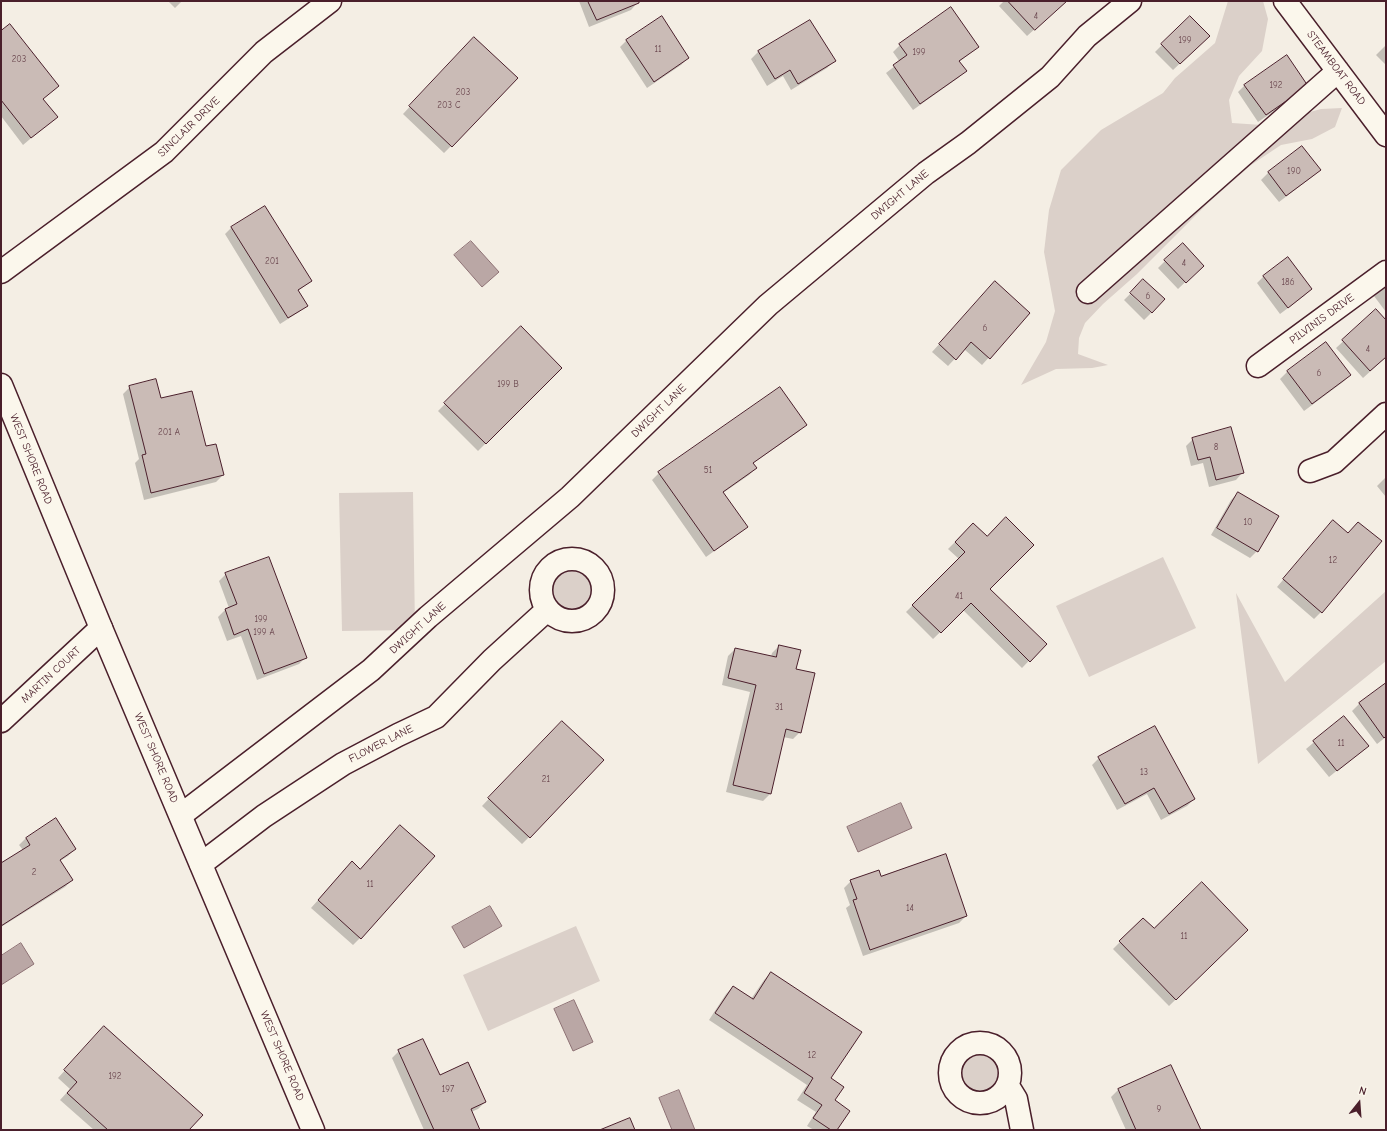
<!DOCTYPE html>
<style>
body{margin:0}
#map{position:relative;width:1387px;height:1131px;overflow:hidden;background:#f4eee4;font-family:"Comic Neue",sans-serif}
canvas{display:block}
.frame{position:absolute;inset:0;border:2px solid #4a1f2b;pointer-events:none}
.north{position:absolute;left:1339px;top:1083px;width:40px;height:40px;-webkit-text-stroke:3px #fbf7ec;paint-order:stroke;rotate:17deg;font-size:11px;font-weight:700;line-height:16px;text-align:center;color:#4a1f2b}
.north::after{content:'';display:block;margin:auto;width:14px;height:18px;background:#4a1f2b;clip-path:polygon(50% 0,100% 100%,50% 72%,0 100%)}
</style>
<div id="map">
<canvas width="1387" height="1131"></canvas>
<div class="frame"></div>
<div class="north">N</div>
</div>
<script>
const ctx = document.querySelector('canvas').getContext('2d');
ctx.lineJoin = 'round';
function fillPath(path, color) { ctx.fillStyle = color; ctx.fill(path, 'evenodd'); }
function stroke(path, color, width, dash) { ctx.strokeStyle = color; ctx.lineWidth = width; ctx.lineCap = dash ? 'butt' : 'round'; ctx.setLineDash(dash || []); ctx.stroke(path); }
function drawText(font, color, halo, rows, align = 'center') {
  ctx.font = font + ' "Comic Neue",sans-serif'; ctx.lineWidth = 3.5; ctx.setLineDash([]); ctx.textBaseline = 'middle'; ctx.strokeStyle = halo; ctx.fillStyle = color; for (const [text, x, y, turn = 0] of rows) {
    ctx.save(); ctx.translate(x, y); ctx.rotate((+turn || 0) * Math.PI / 180); ctx.textAlign = isNaN(turn) ? turn : align; if (halo) ctx.strokeText(text, 0, 0); ctx.fillText(text, 0, 0); ctx.restore();
  }
}
fillPath(new Path2D(`
 M1228,1H1263L1268,19L1262,51L1239,76L1229,100L1232,123L1262,125L1321,109L1342,108L1335,127L1312,139L1281,145L1251,165L1208,203L1137,274L1103,304L1085,323L1079,338L1078,354L1108,365L1092,368L1056,369L1021,385L1046,342L1055,311L1044,252L1049,210L1061,170L1101,130L1163,93L1175,78L1215,43Z
 M413,492L415,630L342,631L339,493Z
 M1163,557L1196,628L1089,677L1056,606Z
 M548 590a23 23 0 1 1 46 0a23 23 0 1 1-46 0Z
 M1386,591V661L1258,764L1236,593L1285,682Z
 M576,926L600,981L488,1031L463,975Z
 M958 1074a23 23 0 1 1 46 0a23 23 0 1 1-46 0Z`), '#dbd0c9');
const water = new Path2D(`
 M471,241L499,272L482,287L454,255Z
 M901,803L912,828L858,852L847,827Z
 M490,906L502,926L464,948L452,927Z
 M21,943L34,964L1,985V956Z
 M574,1000L593,1042L573,1051L554,1009Z
 M679,1090L695,1130H672L659,1098Z`);
fillPath(water, '#baa7a5');
stroke(water, '#8d7174', 1);
fillPath(new Path2D(`
 M168,1H182L175,8Z
 M579,1H638V2L631,10L589,27Z
 M1004,1H1066L1027,36L999,6Z
 M1190,17L1209,36L1173,70L1155,52Z
 M810,21L834,61L827,68L791,90L783,76L767,86L751,59L758,52Z
 M1,33L57,86L42,99L56,117L23,145L1,116Z
 M627,40L688,58L681,65L647,88L620,47Z
 M467,45L451,146L444,153L403,114Z
 M900,45L978,47L959,62L965,71L958,78L913,110L886,73L900,62L893,52Z
 M1386,45V65L1376,55Z
 M1245,85L1300,93L1258,122L1238,92Z
 M1302,147L1319,170L1312,177L1279,202L1261,180L1268,173Z
 M232,227L311,281L298,291L306,305L299,312L280,324L225,234Z
 M1165,261L1202,266L1178,289L1158,268Z
 M1264,276L1311,289L1304,296L1280,314L1257,283Z
 M1386,285V312L1374,296Z
 M988,290L1029,313L982,365L964,349L948,366L932,352Z
 M1130,294L1151,313L1144,320L1124,300Z
 M1376,311L1386,321V357L1363,378L1336,348Z
 M521,328L561,368L478,451L438,411Z
 M1326,344L1350,375L1343,382L1304,411L1280,379L1287,372Z
 M130,387L160,400L205,447L223,475L216,482L144,500L135,463L139,459L123,394Z
 M805,425L798,432L752,464L756,468L749,475L723,493L746,526L739,533L706,557L652,480L659,473Z
 M1193,439L1243,472L1236,480L1209,487L1203,463L1191,466L1186,446Z
 M1386,477V497L1377,486Z
 M1238,493L1257,551L1250,558L1211,535L1231,500Z
 M973,524L989,589L1045,644L1022,668L963,610L933,639L906,612L959,559L948,549Z
 M1326,529L1321,612L1314,619L1277,587Z
 M226,574L306,657L299,664L257,680L241,636L227,641L218,617L225,610L229,608L219,581Z
 M779,646L795,670L800,732L793,739L783,737L770,794L763,801L726,792L750,692L722,685L728,656L735,649L771,657L772,653Z
 M1386,685V737L1377,744L1352,711L1359,704Z
 M1344,717L1360,752L1329,777L1306,749Z
 M555,729L529,837L522,844L482,806Z
 M1099,758L1194,799L1187,806L1161,820L1147,794L1117,810L1092,765Z
 M26,838L75,849L68,856L60,861L72,880L65,887L1,927V864L23,850L19,845Z
 M345,870L360,938L353,945L311,908Z
 M881,877L966,916L959,923L863,956L846,908L850,905L844,888L851,881Z
 M1143,919L1154,930H1247L1169,1006L1113,949Z
 M771,973L829,1079L836,1130H814L807,1126L816,1112L797,1100L807,1085L709,1020L726,994L733,987L751,999L764,980Z
 M97,1035L188,1130H94L60,1100L70,1089L58,1078Z
 M399,1051L439,1077L485,1102L478,1109L471,1112L479,1130H424L392,1058Z
 M1171,1066L1200,1130H1126L1111,1097L1118,1090Z`), '#0003');
const building = new Path2D(`
 M588,1H639V3L597,20Z
 M1008,1H1067L1035,30Z
 M951,7L979,47L959,61L967,71L920,104L893,65L907,55L899,44Z
 M662,16L689,58L654,82L626,40Z
 M1190,16L1210,36L1180,64L1161,44Z
 M810,20L836,61L798,84L790,70L775,79L758,51Z
 M10,24L59,86L43,99L58,117L31,138L1,100V31Z
 M474,37L518,78L452,147L409,106Z
 M1287,55L1308,86L1266,115L1244,85Z
 M1302,146L1321,170L1286,196L1268,172Z
 M265,206L312,281L298,290L308,306L288,318L231,227Z
 M1183,243L1204,266L1186,283L1164,260Z
 M1288,257L1312,289L1288,308L1263,276Z
 M1143,279L1165,299L1152,313L1130,293Z
 M995,281L1030,313L990,359L971,342L956,360L939,344Z
 M1376,309L1386,320V357L1370,371L1342,340Z
 M521,326L562,368L486,444L444,403Z
 M1326,342L1351,375L1312,404L1287,371Z
 M156,379L161,398L192,391L206,446L216,444L224,475L151,493L142,455L146,454L129,386Z
 M780,387L807,425L753,463L757,468L723,492L748,527L714,551L658,472Z
 M1231,427L1244,473L1216,480L1210,457L1198,460L1192,438Z
 M1238,492L1279,516L1258,552L1217,528Z
 M1006,517L1034,545L990,589L1047,644L1030,662L971,603L941,633L912,605L965,552L955,542L973,523L987,536Z
 M1333,520L1348,533L1358,522L1382,541L1322,613L1283,579Z
 M269,557L307,658L264,674L248,629L234,635L225,609L237,604L225,573Z
 M779,645L801,650L796,669L815,673L801,733L786,729L771,794L733,785L756,685L728,678L735,648L776,657Z
 M1386,683V736L1384,738L1359,703Z
 M1344,716L1369,746L1337,771L1313,741Z
 M562,721L604,760L530,838L488,798Z
 M1155,726L1195,799L1169,814L1154,788L1125,804L1098,757Z
 M56,818L76,849L60,860L73,880L1,926V863L30,845L26,838Z
 M400,825L435,856L361,939L318,900L352,861L360,869Z
 M946,854L967,916L870,950L853,900L857,899L850,880L879,870L881,876Z
 M1202,882L1248,930L1176,1000L1119,941L1143,918L1154,928Z
 M771,972L862,1032L831,1078L844,1087L835,1100L850,1111L837,1130H831L813,1118L822,1105L804,1093L813,1078L715,1013L733,986L753,999Z
 M104,1026L203,1115L189,1130H108L67,1093L77,1082L64,1070Z
 M423,1039L440,1075L468,1062L486,1102L471,1109L480,1130H434L398,1050Z
 M1171,1065L1201,1130H1136L1118,1089Z
 M630,1118L635,1130H600Z`);
fillPath(building, '#cabbb6');
stroke(building, '#4a1f2b', 1);
const minor = new Path2D(`
 M1285,1L1386,135
 M1,272L164,152L264,52L330,1
 M1088,292L1338,71
 M1258,366L1386,272
 M1310,471L1334,462L1386,414
 M541 590a31 31 0 1 1 62 0a31 31 0 1 1-62 0Z
 M1,721L101,628
 M181,815L371,670L428,617L570,497L768,305L926,173L968,143L1050,77L1087,36L1130,1
 M201,864L264,816L343,764L398,735L436,717L492,660L547,610
 M950 1073a30 30 0 1 1 60 0a30 30 0 1 1-60 0Z
 M1008,1086L1016,1099L1022,1130`);
const major = new Path2D(`
 M1,385L101,628L313,1130`);
stroke(minor, '#4a1f2b', 25);
stroke(major, '#4a1f2b', 25);
stroke(minor, '#fbf7ec', 22);
stroke(major, '#fbf7ec', 22);
drawText('9px', '#6a464e', null, [
 ["4",1036,16],
 ["199",1185,40],
 ["11",658,49],
 ["199",919,52],
 ["203",19,59],
 ["192",1276,85],
 ["203",463,92],
 ["203 C",449,105],
 ["190",1294,171],
 ["201",272,261],
 ["4",1184,263],
 ["186",1288,282],
 ["6",1148,296],
 ["6",985,328],
 ["4",1368,349],
 ["6",1319,373],
 ["199 B",508,384],
 ["201 A",169,432],
 ["8",1216,447],
 ["51",708,470],
 ["10",1248,522],
 ["12",1333,560],
 ["41",959,596],
 ["199",261,619],
 ["199 A",264,632],
 ["31",779,707],
 ["11",1341,743],
 ["13",1144,772],
 ["21",546,779],
 ["2",34,872],
 ["11",370,884],
 ["14",910,908],
 ["11",1184,936],
 ["12",812,1055],
 ["192",115,1076],
 ["197",448,1089],
 ["9",1159,1109]
]);
drawText('11px', '#4a1f2b', '#fbf7ec', [
 ["STEAMBOAT ROAD",1336,68,53],
 ["SINCLAIR DRIVE",189,127,-44],
 ["DWIGHT LANE",900,195,-40],
 ["PILVINIS DRIVE",1322,319,-36],
 ["DWIGHT LANE",659,411,-44],
 ["WEST SHORE ROAD",31,459,68],
 ["DWIGHT LANE",418,628,-42],
 ["MARTIN COURT",51,675,-43],
 ["FLOWER LANE",381,744,-27],
 ["WEST SHORE ROAD",156,758,67],
 ["WEST SHORE ROAD",282,1056,67]
]);
</script>
